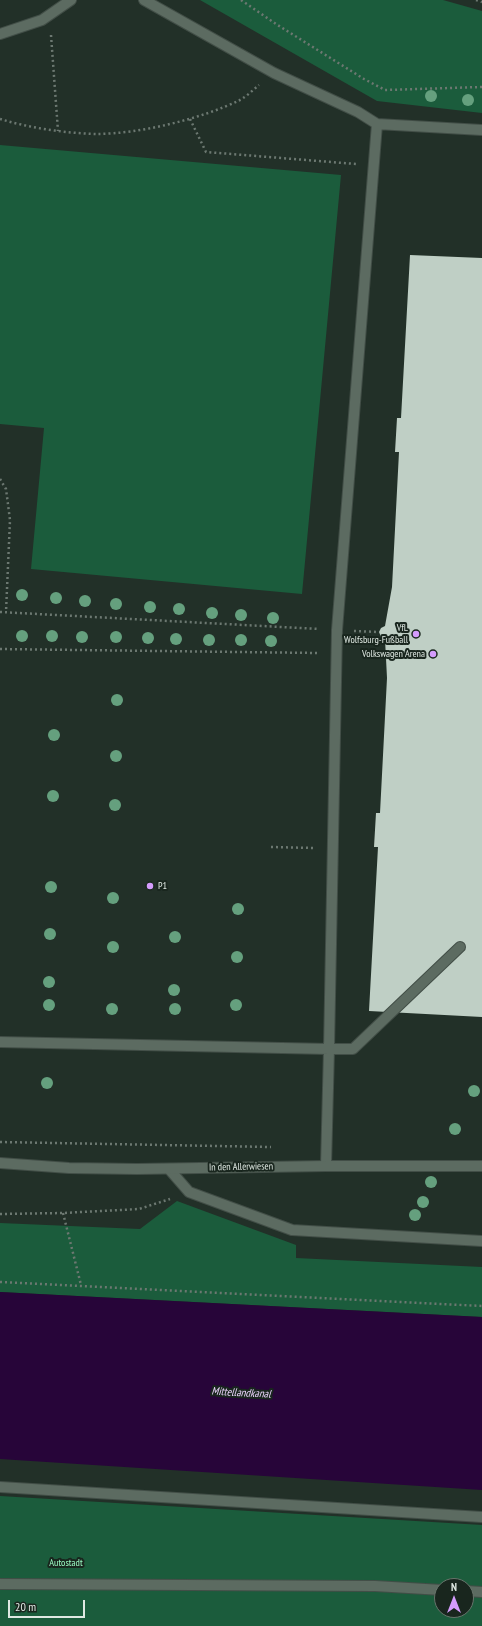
<!DOCTYPE html>
<meta charset="utf-8">
<style>
body{margin:0}
#map{position:relative;width:482px;height:1626px;overflow:hidden;background:#223028;font-family:"PT Sans Narrow",sans-serif}
canvas{display:block}
.north{position:absolute;left:434px;top:1578px;width:40px;height:40px;box-sizing:border-box;background:#19261e;border:1px solid #68746c;border-radius:50%;rotate:0deg;font-size:11px;font-weight:700;line-height:16px;text-align:center;color:#dfe8e2}
.north::after{content:'';display:block;margin:auto;width:14px;height:18px;background:#d49cfc;clip-path:polygon(50% 0,100% 100%,50% 72%,0 100%)}
.scale{position:absolute;left:8px;top:1600px;width:77px;height:18px;box-sizing:border-box;border:2px solid #dfe8e2;border-top:0;padding-left:5px;font-size:12px;line-height:14px;white-space:nowrap;color:#dfe8e2;-webkit-text-stroke:3px #19261e;paint-order:stroke}
</style>
<div id="map">
<canvas width="482" height="1626"></canvas>
<div class="north">N</div>
<div class="scale">20 m</div>
</div>
<script>
const ctx = document.querySelector('canvas').getContext('2d');
ctx.lineJoin = 'round';
function fillPath(path, color) { ctx.fillStyle = color; ctx.fill(path, 'evenodd'); }
function stroke(path, color, width, dash) { ctx.strokeStyle = color; ctx.lineWidth = width; ctx.lineCap = dash ? 'butt' : 'round'; ctx.setLineDash(dash || []); ctx.stroke(path); }
function drawText(font, color, halo, rows, align = 'center') {
  ctx.font = font + ' "PT Sans Narrow",sans-serif'; ctx.lineWidth = 4; ctx.setLineDash([]); ctx.textBaseline = 'middle'; ctx.strokeStyle = halo; ctx.fillStyle = color; for (const [text, x, y, turn = 0] of rows) {
    ctx.save(); ctx.translate(x, y); ctx.rotate((+turn || 0) * Math.PI / 180); ctx.textAlign = isNaN(turn) ? turn : align; if (halo) ctx.strokeText(text, 0, 0); ctx.fillText(text, 0, 0); ctx.restore();
  }
}
fillPath(new Path2D(`
 M200,0H443L482,11V113L377,101Z
 M0,145L341,175L302,594L31,569L44,428L0,424Z
 M177,1201L296,1245V1258L482,1267V1317L0,1292V1223L140,1229Z
 M0,1496L482,1525V1626H0ZM442,1586H466V1610H442Z`), '#1b5c3c');
fillPath(new Path2D(`
 M0,1292L482,1317V1490L0,1459Z`), '#270539');
fillPath(new Path2D(`
 M410,255L482,258V1017L369,1011L378,847H374L376,813H380L387,678L385,639L381,637L379,632L381,628L385,626L392,587L399,452H395L397,418H401Z`), '#bfcfc5');
const lane = new Path2D(`
 M144,0L274,73L358,112L377,124L482,130
 M0,34L42,20L71,0
 M377,124L337,630L329,1049H353L460,947
 M0,1042L329,1049L326,1166
 M169,1169L189,1192L292,1230L482,1241
 M0,1487L482,1517
 M0,1584L375,1586L442,1590
 M466,1591L482,1592`);
const street = new Path2D(`
 M0,1163L69,1168L137,1169L326,1166H482`);
stroke(lane, '#424e47', 12);
stroke(street, '#424e47', 12);
stroke(new Path2D(`
 M241,0L276,24L364,79L385,90L482,87
 M476,0L482,2
 M51,35L58,131
 M0,119C30,128 64,133 96,134C139,134 201,119 240,100C247,96 253,90 259,85
 M190,119L206,152L356,164
 M0,479L6,489L10,520L6,612
 M0,612L319,629
 M354,631L379,632
 M0,649L319,653
 M271,847L314,848
 M0,1142L271,1147
 M63,1213L81,1285
 M0,1214L63,1213L139,1209L170,1199
 M0,1282L482,1306`), '#6c7871', 2.5, [2, 3]);
stroke(lane, '#5c6b61', 10);
stroke(street, '#5c6b61', 10);
ctx.fillStyle = '#65a07e';
for (const [x, y] of [
 [431,96],
 [468,100],
 [22,595],
 [56,598],
 [85,601],
 [116,604],
 [150,607],
 [179,609],
 [212,613],
 [241,615],
 [273,618],
 [22,636],
 [52,636],
 [82,637],
 [116,637],
 [148,638],
 [176,639],
 [209,640],
 [241,640],
 [271,641],
 [117,700],
 [54,735],
 [116,756],
 [53,796],
 [115,805],
 [51,887],
 [113,898],
 [238,909],
 [50,934],
 [175,937],
 [113,947],
 [237,957],
 [49,982],
 [174,990],
 [49,1005],
 [236,1005],
 [112,1009],
 [175,1009],
 [47,1083],
 [474,1091],
 [455,1129],
 [431,1182],
 [423,1202],
 [415,1215]
]) { ctx.beginPath(); ctx.arc(x, y, 6, 0, 2 * Math.PI); ctx.fill(); }
for (const [x, y, r, color] of [
 [416,634,4,"#d49cfc"],
 [433,654,4,"#d49cfc"],
 [150,886,4,"#d49cfc"]
]) { const dot = new Path2D(); dot.arc(x, y, r, 0, 2 * Math.PI); ctx.fillStyle = color; ctx.fill(dot); stroke(dot, '#19261e', 1.5); }
drawText('10px', '#dfe8e2', '#19261e', [
 ["VfL",408,628],
 ["Wolfsburg-Fußball",408,640],
 ["Volkswagen Arena",425,654],
 ["P1",158,886,"left"]
], 'right');
drawText('10px', '#dfe8e2', '#19261e', [
 ["In den Allerwiesen",241,1167,-1]
]);
drawText('10px', '#9bfcc4', '#19261e', [
 ["Autostadt",66,1563]
]);
drawText('italic 11px', '#e9d2fa', '#19261e', [
 ["Mittellandkanal",241,1393,3]
]);
</script>
